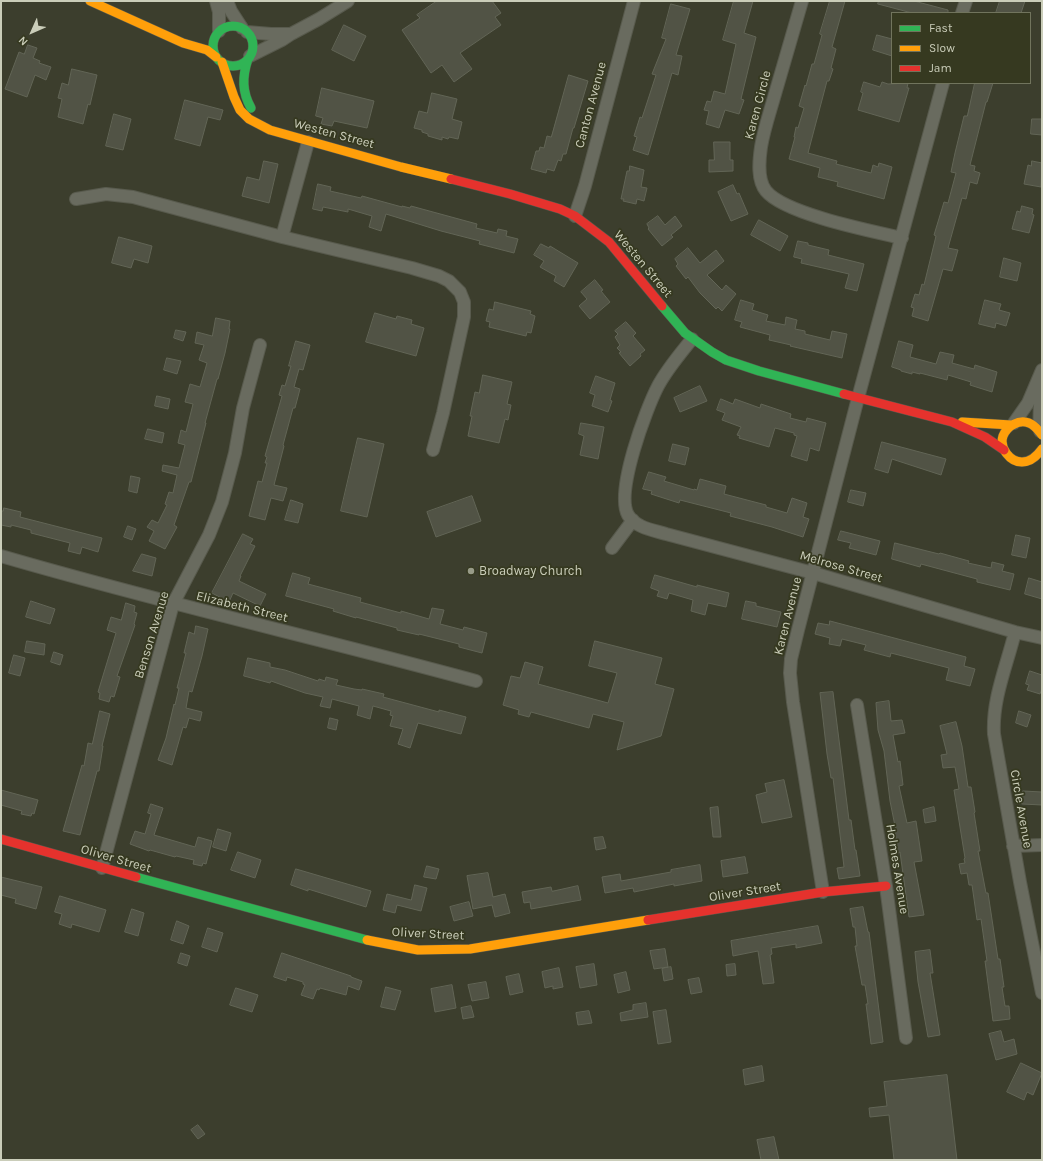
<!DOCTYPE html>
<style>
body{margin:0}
#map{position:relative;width:1043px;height:1161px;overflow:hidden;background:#3c3e2d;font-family:Karla,sans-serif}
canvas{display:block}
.frame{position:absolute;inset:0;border:2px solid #cacdb9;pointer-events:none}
.legend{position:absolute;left:891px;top:12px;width:140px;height:72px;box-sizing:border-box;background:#363920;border:1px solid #71745d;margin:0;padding:5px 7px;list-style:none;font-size:12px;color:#cacdb9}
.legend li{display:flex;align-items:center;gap:8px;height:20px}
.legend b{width:20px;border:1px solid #71745d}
.north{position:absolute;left:12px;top:12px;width:40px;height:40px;-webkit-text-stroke:3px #363920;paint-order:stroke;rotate:225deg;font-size:11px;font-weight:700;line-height:16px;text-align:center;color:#cacdb9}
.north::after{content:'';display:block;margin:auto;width:14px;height:18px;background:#cacdb9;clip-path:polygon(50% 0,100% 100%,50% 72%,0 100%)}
</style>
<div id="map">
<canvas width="1043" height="1161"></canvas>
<div class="frame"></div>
<ul class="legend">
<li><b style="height:5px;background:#30b455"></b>Fast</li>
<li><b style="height:5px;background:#ff9f0a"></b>Slow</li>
<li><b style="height:5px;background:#e5322d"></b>Jam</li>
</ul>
<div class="north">N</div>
</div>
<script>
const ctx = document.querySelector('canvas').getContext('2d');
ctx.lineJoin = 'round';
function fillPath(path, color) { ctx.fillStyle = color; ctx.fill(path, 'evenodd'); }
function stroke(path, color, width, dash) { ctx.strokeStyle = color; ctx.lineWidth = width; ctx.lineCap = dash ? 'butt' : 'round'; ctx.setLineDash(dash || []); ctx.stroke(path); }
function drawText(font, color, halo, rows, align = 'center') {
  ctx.font = font + ' Karla,sans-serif'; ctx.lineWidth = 3.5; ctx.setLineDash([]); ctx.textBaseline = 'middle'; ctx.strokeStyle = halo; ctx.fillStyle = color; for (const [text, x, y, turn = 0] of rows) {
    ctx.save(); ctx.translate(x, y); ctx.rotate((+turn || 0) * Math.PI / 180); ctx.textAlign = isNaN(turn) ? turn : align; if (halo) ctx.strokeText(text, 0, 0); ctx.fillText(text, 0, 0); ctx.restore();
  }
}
const building = new Path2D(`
 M437,1H492L501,13L495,17L501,25L460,53L472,69L454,82L442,65L431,73L402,30L420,18L417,15Z
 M734,1H753L744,33L756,37L741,99L744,100L739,114L725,110L719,128L706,124L709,111L704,110L707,101L711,102L714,91L725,94L736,44L723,40Z
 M830,1H845L832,47L836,49L831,68L833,69L829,81H827L808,153L837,161L836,164L871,173L873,165L878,167L879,163L892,167L884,199L837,186L838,182L818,177L820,168L789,159L795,137H794L796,127L798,128L804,108L799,106L805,85L806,86L812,64H814L822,35L820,34Z
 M879,1H914L948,10V13H912L878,4Z
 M1000,1H1025L1021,13H996Z
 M671,4L690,9L676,55L682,56L678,75L672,73L648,155L633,150L637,137L634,136L640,117L642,118L656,75L652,74L666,39L662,38Z
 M344,25L366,36L354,61L332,50Z
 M877,35L892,39V56L873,50Z
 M28,45L37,48L33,58L40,61L39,63L51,67L46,80L35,75L27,97L5,89L19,52L24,54Z
 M72,69L97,75L90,105L88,104L83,124L58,117L62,99L58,98L62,83L68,85Z
 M569,75L588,81L574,128H573L566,154H563L561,161L558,160L554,171L547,169L546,173L531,169L536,151H539L540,147L544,148L547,136L551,137Z
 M864,82L880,87L882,82L888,84L908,83L907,88H909L899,122L858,110L863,93L861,92Z
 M975,83H993L987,102H986L970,165L975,166L974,171L980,173L977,184L970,182L966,199L962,198L948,248L958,250L952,271L943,269L928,321L912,316L914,308L911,307L915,294L919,295L922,284L924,285L936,236L934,235L944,202L948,203L956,173L951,172L955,153L964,116H967Z
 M322,88L374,101L367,128L334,121L332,126L321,124L323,118L316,116Z
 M432,93L457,99L452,119L462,122L458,139L449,137L448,139L442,137V140L428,136V134L422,132V130L414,128L419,111L427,113Z
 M185,100L223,110L220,120L208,117L200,146L175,139Z
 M114,114L131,119L123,150L106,146Z
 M1032,119H1042V135L1031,134Z
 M714,142H730V160H733V171L709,172V160H714Z
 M264,161L278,164L269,203L242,196L247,177L259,180Z
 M1032,161L1042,163L1041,187L1024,184L1028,165L1031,166Z
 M630,166L644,170L641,187L647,188L644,201L637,199L636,204L623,201L624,199H621L627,171H629Z
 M318,184L331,187L330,191L361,198L362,196L402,207V206L410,208L411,206L477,224L476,228L497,233L498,229L507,231L506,236L518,239L514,253L479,244L480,241L441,231L386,214L381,231L369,227L372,216L348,209V212L323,207L322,211L313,209Z
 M733,185L737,194L739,193L748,214L731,221L718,192Z
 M1022,206L1033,209L1032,214L1034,215L1029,233L1012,229L1017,211L1020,212Z
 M658,216L665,225L675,216L682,226L671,235L673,237L662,246L648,229L649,228L647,224Z
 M759,220L788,236L780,251L751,235Z
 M119,237L152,246L148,263L134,259L131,268L112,263Z
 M798,241L808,243V245L829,250L828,255L864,264L857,291L845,288L849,274L801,263L802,259L794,257Z
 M541,244L549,248L550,246L578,263L564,287L554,281L556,276L540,267L544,261L534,255Z
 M688,248L700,263L716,250L724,261L707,275L722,290L726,285L736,294L722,311L718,307L716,309L700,293L688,277L686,279L676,266L678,264L675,259Z
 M1004,258L1021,263L1017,281L1000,277Z
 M595,280L603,290L601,291L610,302L590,319L579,306L587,299L581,292Z
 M741,300L754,304L752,310L768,315L766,321L785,325L786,317L797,320L795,329L805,331V334L830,340L832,331L847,334L842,358L790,346L791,345L769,340L770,335L740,327L742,322L735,320Z
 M985,300L1001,304L999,310L1010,313L1006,326L996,323L995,328L979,324Z
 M495,302L531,311L530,314L535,316L531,333L527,332L526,336L489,327L490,322L486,321L489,309L493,310Z
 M375,313L396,319L397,316L412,320L411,324L424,328L416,356L366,342Z
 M216,318L230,321L229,329H230L225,353L218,379H217L205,423H206L191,482H189L174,525L177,527L165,549L149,541L154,531L147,527L152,520L158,523L167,505L165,504L169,492L173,493L177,475L162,471L163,465L179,468L185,445L178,443L181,430L186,432L193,404L185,402L190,384L200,387L207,363L199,360L204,345L195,343L197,332L212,336Z
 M626,322L636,333L633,336L645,350L640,354L641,356L630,366L619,353L621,352L617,348L620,345L615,337L618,334L615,331Z
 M176,330L186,332L183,341L174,338Z
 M296,341L310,345L303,370L299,369L294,387L300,389L295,408H293L283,445L284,446L274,485L287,488L283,501L271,498L265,520L249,516L258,481L262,482L267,463H265L267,457L265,456L282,396L279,395L282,385L285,386L291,366H289Z
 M899,341L913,345L910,357L936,364L940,352L954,355L952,363L974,369L975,365L997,372L992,392L970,385L971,382L948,375L947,380L920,373V374L912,372V374L901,371V370L892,367Z
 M167,358L181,361L177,374L164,370Z
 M483,375L512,382L507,404L511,405L508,420L505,419L499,443L468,436L472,416H470L475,392L479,393Z
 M596,376L615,383L610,400L612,401L608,412L592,406L595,395L590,393Z
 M700,386L707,401L680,412L674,398Z
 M157,396L170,399L168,409L155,406Z
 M721,399L733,404L735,399L760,408L761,404L791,414L790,418L806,422L807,418L826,423L819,451L810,448L807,461L791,456L797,436L794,435V433L775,428L769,447L739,438L740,436L737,435L741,427L722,420L725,413L717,410Z
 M581,423L604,427L598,459L580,455L584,436L579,434Z
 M148,429L164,433L162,443L145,439Z
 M358,438L384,444L367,517L341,511Z
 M882,442L946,459L941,475L892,459L888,473L875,469Z
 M673,444L689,448L685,465L669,461Z
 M649,472L666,477L664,481L694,490V489L697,490L700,479L726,486L724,494L766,505V507L787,513L792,498L807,503L803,517L809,519L803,537L772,527L730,516L731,513L680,500L679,503L651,494L652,491L643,489Z
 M131,476L140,478L137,493L129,491Z
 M851,490L866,493L863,506L848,502Z
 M472,496L481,521L436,537L427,512Z
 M291,500L303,504L298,523L285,520Z
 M4,508L21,512L20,517L102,538L98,552L82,547L80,554L68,551L70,543L31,533V530L11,525V527L1,525V511H3Z
 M128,526L136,529L132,540L124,537Z
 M841,531L880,541L876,555L849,548L851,543L838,540Z
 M243,534L253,539L250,544L255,546L240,576H241L239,581L266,594L260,606L233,593L229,602L212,593Z
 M1016,535L1030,538L1026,558L1012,555Z
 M895,543L939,554L940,553L969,561L968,563L991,568L992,562L1004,565L1002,571L1014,574L1010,590L977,582V579L921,564L920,567L892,559Z
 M142,554L156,558L152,576L133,571Z
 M293,573L310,578L308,584L361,598L360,602L401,613V611L429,619L432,608L444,610L440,624L463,630L464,627L487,633L482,653L459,647V644L419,634V635L397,630V628L356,617V618L333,611L334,609L286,596Z
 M655,575L697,587V585L729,593L726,607L708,603L705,615L691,611L693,600L669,593L667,599L657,596L659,591L651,588Z
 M1029,578L1042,582V599L1025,594Z
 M31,601L55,609L50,624L26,617Z
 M746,601L756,603V606L781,612L777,627L742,619Z
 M126,603L135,606L134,612L137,613L134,624L135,625L117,676L120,677L114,697L111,696L109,702L99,699L100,693L98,692L116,633L107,630L111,617L121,620Z
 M830,621L966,657L964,666L975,669L970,686L946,680L949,668L891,653L890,657L864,650L866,645L842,639L840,646L829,644L830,638L815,634L818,623L829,625Z
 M196,626L208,629L202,656L192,692L189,691L186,708L202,712L200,721L189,718L186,728L183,727L172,765L158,760L166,738L174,704L175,705L179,688H177L186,653H184L189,632L194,634Z
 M27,641L45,644L44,655L25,652Z
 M595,641L662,658L655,684L674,689L661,736L617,750L624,722L593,714L589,728L531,712L529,717L518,714L519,710L503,705L511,676L520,678L525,662L543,667L538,684L608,703L617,673L589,666Z
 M54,652L63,655L60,665L51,662Z
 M14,655L25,658L20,676L9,673Z
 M248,658L270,663V667L285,670L318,681L319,679L325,681L326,677L338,680L336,685L354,689L362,690V689L384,694L383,697L439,712V710L466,717L461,734L418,723L410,748L398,744L403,729L390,726L393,716L390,715L391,711L373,706L370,719L357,715L359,706L332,699L330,708L320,706L323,697L305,693L271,681L270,683L244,676Z
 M1030,671L1042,675V688L1040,694L1027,690L1029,685L1026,684Z
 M833,692L849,820H851L855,850H856L860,876L839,879L837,868L844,867L833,778H831L827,754L820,693Z
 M889,701L891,721L902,720L905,733L893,735L898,762L900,761L903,785L899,786L907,823L916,821L922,861L914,862L924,915L909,917L900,852L898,853L895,831H896L890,801L884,751L878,730L876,703Z
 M100,711L110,714L102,746H103L99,771H97L80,835L63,831L82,765L84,766L88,743L92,744Z
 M1019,711L1031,715L1027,727L1016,723Z
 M330,718L338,720L336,730L328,728Z
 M956,722L962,746L968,787H971L975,812L974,813L980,851H978L986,893H988L998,959H1000L1004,987H1002L1005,1006H1009L1010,1019L993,1021L985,961H987L981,919L977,920L972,885H969L967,873L961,874L959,864L965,863L964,859L965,858L954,790L959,789L955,767L943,768L941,755L947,754L940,726Z
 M784,780L792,817L762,823L756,795L767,792L765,784Z
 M1,790L38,800L34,814L32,813L31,816L21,814L22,811L1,805Z
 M1023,791L1042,792V805L1022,804Z
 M151,804L163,808L154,835L195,847L198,837L212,841L206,864L203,863L202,866L193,864L194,860L176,856L175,857L150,850L149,851L130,844L135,831L145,834L151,814L148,813Z
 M718,807L721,837H713L710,808Z
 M934,807L936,821L925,823L923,810Z
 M218,829L231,833L226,851L213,847Z
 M603,837L606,848L596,850L594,838Z
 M238,852L261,860L255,878L231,870Z
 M745,857L748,873L723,877L721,861Z
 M700,865L702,881L674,886V884L634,892L633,888L605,893L602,877L620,874L621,881L671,872V870Z
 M427,866L439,869L436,879L424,877Z
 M296,869L371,891L366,907L308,889V891L291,885Z
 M488,873L493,897L505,894L510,913L495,917L492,905L473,909L467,876Z
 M1,877L42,887L36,909L15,903L16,899L1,895Z
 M415,885L427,888L421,911L397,905L395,913L383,910L387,894L411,900Z
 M578,886L581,900L531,909L530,902L524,903L522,892L551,887L552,891Z
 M60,896L106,910L99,932L72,924L71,928L59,924L62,914L55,912Z
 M469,902L473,916L454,921L450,907Z
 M863,907L868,932H869L883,1042L871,1044L866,1004H868L865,985H862L855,946H857L855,927H853L850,909Z
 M132,909L144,913L138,936L125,932Z
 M177,921L189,926L183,944L171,940Z
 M818,926L822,943L796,948V944L771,948L772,954L770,955L774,983L763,984L758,951L733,956L731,941Z
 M208,928L223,933L217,952L202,947Z
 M665,949L668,967L654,969L650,951Z
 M930,950L933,973H930L940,1035L928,1037L918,982L915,952Z
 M181,953L190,956L187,966L178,963Z
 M282,953L351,976V977L362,981L359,990L348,986L346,995L320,988L319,990L317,989L313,999L301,995L305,985L303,984V982L287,977L286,981L274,977Z
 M594,964L597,985L580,988L576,967Z
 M735,964L736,975L727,976L726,965Z
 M671,967L673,979L664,981L662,969Z
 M559,968L563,987L553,989V986L545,988L542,972Z
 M626,972L630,990L618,993L614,975Z
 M519,974L523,992L510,995L506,977Z
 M699,978L702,992L691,994L688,980Z
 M486,982L489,998L472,1001L468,985Z
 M452,985L456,1008L435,1012L431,989Z
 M386,987L401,991L395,1010L381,1007Z
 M236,988L258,995L252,1012L230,1005Z
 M646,1003L648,1017L621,1021L620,1013L633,1010V1005Z
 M471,1006L474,1017L463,1019L461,1008Z
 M666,1010L671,1042L658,1044L653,1012Z
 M589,1011L592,1023L578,1025L576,1013Z
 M1001,1031L1004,1042L1014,1039L1017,1054L996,1060L989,1034Z
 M1021,1063L1042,1073L1033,1095L1027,1092L1024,1100L1007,1092Z
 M762,1066L764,1081L745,1085L743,1070Z
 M947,1075L957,1160H894L889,1115L870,1117L869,1108L887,1106L884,1082Z
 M198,1125L205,1134L198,1139L191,1130Z
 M774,1137L779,1160H761L757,1140Z`);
fillPath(building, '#515345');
stroke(building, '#626556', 1);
const street = new Path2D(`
 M216,1L219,12V31
 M227,1L231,11L242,28
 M802,1C793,32 784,63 775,94C770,112 764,129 761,147C759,161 757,180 766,191C785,214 871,231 902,238
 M962,13L966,1
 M247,32L271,34H291
 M250,56L282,40L291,34L319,19L348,1
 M76,199L106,194L133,197L282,237L412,268L439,276L449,281L460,292L464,302V317L443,413L433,450
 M575,216L585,186L634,1
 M282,237L308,142
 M692,339C680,354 667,369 658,386C646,409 615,492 628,515C636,528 653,530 666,534L813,573L1015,632L1042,638
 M1014,423L1028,403L1042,370
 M1040,431C1038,412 1042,393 1041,374
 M612,548L633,520
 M1,556C158,602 318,638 476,681
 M1015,632C1007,665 992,699 994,734L1020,882L1042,993
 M857,705L886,886L906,1038
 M1013,846L1042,845
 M102,868L173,604L209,535L222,502L235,453L243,408L260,345
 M823,892L793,702L790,673L791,659L798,630L858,398L943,83`);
const fast = new Path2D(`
 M213 46a20 20 0 1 1 40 0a20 20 0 1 1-40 0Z
 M248,59C242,77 242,92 251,108
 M662,306L685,333L712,352L726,360L759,371L844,394
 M136,877L367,940`);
const slow = new Path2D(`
 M90,1L183,43L207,50L216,57
 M222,62L234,97L240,110L249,119L270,130L401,167L451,179
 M962,422L1011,425
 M1042,435C1038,430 1035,425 1029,423C1019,419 1007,426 1003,436C999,448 1010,462 1022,462C1031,462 1037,456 1042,449
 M367,940L418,950L470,949L648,920`);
const jam = new Path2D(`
 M451,179L510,194L560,209L575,216L609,242L662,306
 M844,394L952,422L985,437L1004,450
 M1,839L136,877
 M648,920L823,892L886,886`);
stroke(street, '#585a4d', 14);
stroke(fast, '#585a4d', 10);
stroke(slow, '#585a4d', 10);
stroke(jam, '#585a4d', 10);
stroke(street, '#696b5f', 12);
stroke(fast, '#30b455', 9);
stroke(slow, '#ff9f0a', 9);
stroke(jam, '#e5322d', 9);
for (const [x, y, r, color] of [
 [471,571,4,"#989b88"]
]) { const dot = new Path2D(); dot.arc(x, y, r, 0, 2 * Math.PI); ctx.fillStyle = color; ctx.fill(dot); stroke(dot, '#363920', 1.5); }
drawText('13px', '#cacdb9', '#363920', [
 ["Canton Avenue",591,105,-75],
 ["Karen Circle",758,105,-75],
 ["Westen Street",334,134,15],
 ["Westen Street",643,264,50],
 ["Melrose Street",841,567,16],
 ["Elizabeth Street",242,607,14],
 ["Karen Avenue",788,616,-76],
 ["Benson Avenue",152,635,-73],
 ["Circle Avenue",1021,809,80],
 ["Oliver Street",116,859,16],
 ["Holmes Avenue",897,869,81],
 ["Oliver Street",745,892,-9],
 ["Oliver Street",428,934,3]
]);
drawText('13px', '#cacdb9', '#363920', [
 ["Broadway Church",479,571]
], 'left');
</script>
